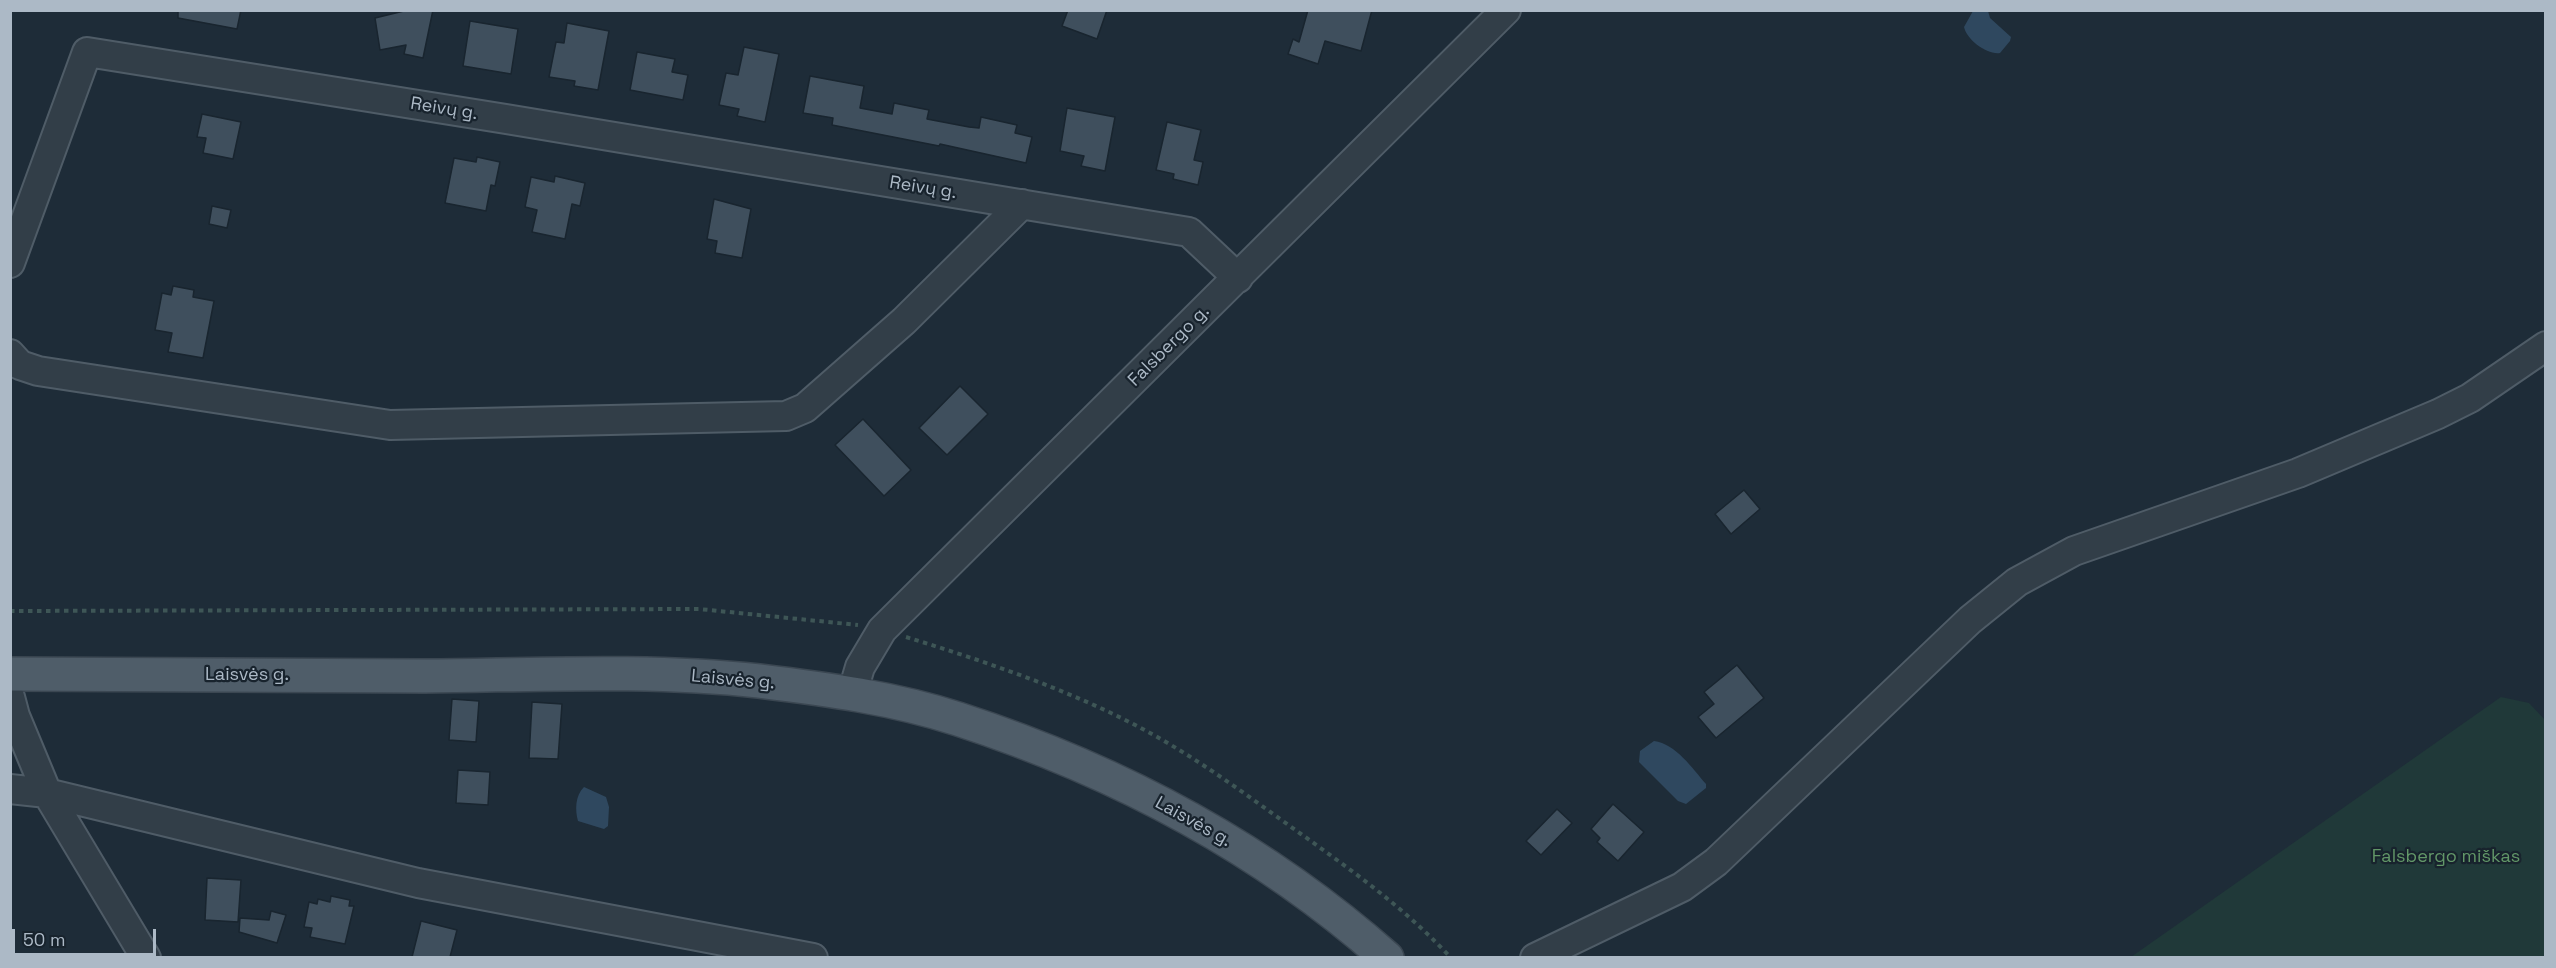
<!DOCTYPE html>
<meta charset="utf-8">
<style>
body{margin:0}
#map{position:relative;width:2556px;height:968px;overflow:hidden;background:#1e2c38;font-family:"Space Grotesk",sans-serif}
canvas{display:block}
.frame{position:absolute;inset:0;border:12px solid #acb9c6;pointer-events:none}
.scale{position:absolute;left:12px;top:929px;width:144px;height:27px;box-sizing:border-box;border:3px solid #acb9c6;border-top:0;padding-left:8px;font-size:18px;line-height:21px;white-space:nowrap;color:#acb9c6;-webkit-text-stroke:4px #18232d;paint-order:stroke}
</style>
<div id="map">
<canvas width="2556" height="968"></canvas>
<div class="frame"></div>
<div class="scale">50 m</div>
</div>
<script>
const ctx = document.querySelector('canvas').getContext('2d');
ctx.lineJoin = 'round';
function fillPath(path, color) { ctx.fillStyle = color; ctx.fill(path, 'evenodd'); }
function stroke(path, color, width, dash) { ctx.strokeStyle = color; ctx.lineWidth = width; ctx.lineCap = dash ? 'butt' : 'round'; ctx.setLineDash(dash || []); ctx.stroke(path); }
function drawText(font, color, halo, rows, align = 'center') {
  ctx.font = font + ' "Space Grotesk",sans-serif'; ctx.lineWidth = 4.5; ctx.setLineDash([]); ctx.textBaseline = 'middle'; ctx.strokeStyle = halo; ctx.fillStyle = color; for (const [text, x, y, turn = 0] of rows) {
    ctx.save(); ctx.translate(x, y); ctx.rotate((+turn || 0) * Math.PI / 180); ctx.textAlign = isNaN(turn) ? turn : align; if (halo) ctx.strokeText(text, 0, 0); ctx.fillText(text, 0, 0); ctx.restore();
  }
}
fillPath(new Path2D(`
 M2501,697L2529,703L2545,720V957H2131Z`), '#203939');
fillPath(new Path2D(`
 M1973,11H1988L1990,18L2011,37L2010,41L2000,53C1987,55 1967,40 1964,27Z
 M1654,741C1676,744 1692,768 1706,784V788L1686,804L1678,801L1639,762L1640,751Z
 M584,787L606,797L609,807L608,826L604,829L578,821C575,810 575,796 584,787Z`), '#2f485f');
const building = new Path2D(`
 M178,10H241L237,29L178,18Z
 M408,10H433L423,58L404,54L406,45L380,50L375,18Z
 M1068,10H1107L1097,39L1062,26Z
 M1308,10H1372L1361,51L1325,41L1318,64L1288,54L1293,39L1299,42Z
 M470,21L518,29L511,74L463,66Z
 M567,23L609,31L598,90L574,86L575,81L549,77L556,42L564,43Z
 M744,47L779,54L765,122L737,116L739,109L719,105L726,73L738,75Z
 M637,52L675,59L672,72L688,75L683,100L630,90Z
 M810,76L864,86L860,108L892,114L894,103L929,110L927,119L969,127L979,128L981,117L1017,125L1015,133L1032,137L1026,163L940,144L939,146L832,125L833,118L803,113Z
 M1067,108L1115,117L1105,171L1081,166L1084,156L1060,151Z
 M202,114L241,122L233,159L203,153L206,138L197,137Z
 M1167,122L1201,130L1194,160L1203,162L1198,185L1173,179L1174,174L1156,170Z
 M477,157L500,162L495,186L491,185L486,211L445,203L454,158L476,162Z
 M555,176L585,183L580,206L572,204L565,239L532,232L537,210L525,207L531,177L554,182Z
 M714,199L751,209L742,258L715,253L717,241L707,239Z
 M212,206L231,210L227,228L209,224Z
 M173,286L194,290L193,297L214,301L203,358L168,352L172,333L155,330L162,293L171,295Z
 M960,386L988,414L947,455L919,428Z
 M863,419L911,470L884,496L835,445Z
 M1744,490L1760,509L1731,534L1715,514Z
 M1737,665L1764,698L1716,738L1698,717L1714,704L1704,692Z
 M452,699L479,701L476,742L449,740Z
 M532,702L562,704L558,759L529,758Z
 M458,770L490,772L488,805L456,803Z
 M1613,804L1644,832L1618,861L1597,842L1600,838L1591,829Z
 M1557,809L1572,823L1541,855L1526,841Z
 M207,878L241,880L238,922L205,920Z
 M331,896L350,900L349,906H354L345,944L310,937L312,928L304,927L309,902L317,904L318,899L330,902Z
 M271,911L286,915L277,943L239,932L240,918L269,920Z
 M421,921L457,930L450,957H412Z`);
fillPath(building, '#3f4f5d');
stroke(building, '#19252f', 1.5);
const minor = new Path2D(`
 M10,263L87,52L506,119L1189,232L1238,278
 M10,354L20,365L38,371L390,425L786,416L805,408L904,321L1022,204
 M852,694L860,667L882,630L1506,10
 M10,697L15,716L47,793L146,958
 M10,789L47,793L418,883L813,958
 M1535,958L1682,887L1716,862L1970,620L2017,582L2074,551L2298,473L2438,414L2470,398L2546,346`);
const major = new Path2D(`
 M10,674C149,675 287,676 425,676C536,675 647,669 759,681C825,689 894,698 958,719C1115,770 1263,848 1387,958`);
stroke(minor, '#4f5c67', 32);
stroke(major, '#3b4752', 36);
stroke(new Path2D(`
 M10,611L699,609L858,625
 M906,637C987,662 1076,692 1150,733C1203,762 1252,799 1301,834C1354,872 1407,910 1451,958`), '#3e5656', 4, [4.5, 4.5]);
stroke(minor, '#323e48', 28);
stroke(major, '#4f5d69', 33);
drawText('18px', '#acb9c6', '#18232d', [
 ["Reivų g.",444,109,9],
 ["Reivų g.",923,188,9],
 ["Falsbergo g.",1169,346,-45],
 ["Laisvės g.",247,675],
 ["Laisvės g.",733,680,5],
 ["Laisvės g.",1193,822,29]
]);
drawText('18px', '#629768', '#18232d', [
 ["Falsbergo miškas",2446,857]
]);
</script>
